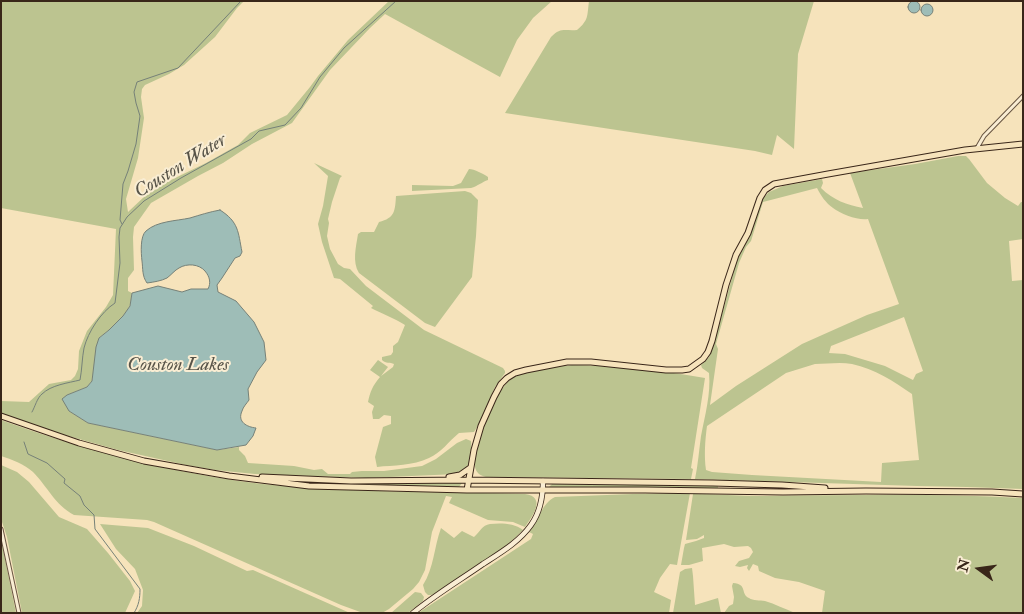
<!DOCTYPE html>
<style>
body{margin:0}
#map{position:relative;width:1024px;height:614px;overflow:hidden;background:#f6e3bb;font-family:"IM FELL Double Pica",serif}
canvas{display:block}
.frame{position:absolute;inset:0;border:2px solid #392619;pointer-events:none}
.north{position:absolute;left:954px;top:544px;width:50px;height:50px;-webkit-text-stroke:4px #f9edd3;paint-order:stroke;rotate:284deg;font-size:14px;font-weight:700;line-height:20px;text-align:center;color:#392619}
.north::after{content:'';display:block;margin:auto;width:18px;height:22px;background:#392619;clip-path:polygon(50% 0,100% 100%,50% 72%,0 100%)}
</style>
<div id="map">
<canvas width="1024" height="614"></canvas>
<div class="frame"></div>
<div class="north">N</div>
</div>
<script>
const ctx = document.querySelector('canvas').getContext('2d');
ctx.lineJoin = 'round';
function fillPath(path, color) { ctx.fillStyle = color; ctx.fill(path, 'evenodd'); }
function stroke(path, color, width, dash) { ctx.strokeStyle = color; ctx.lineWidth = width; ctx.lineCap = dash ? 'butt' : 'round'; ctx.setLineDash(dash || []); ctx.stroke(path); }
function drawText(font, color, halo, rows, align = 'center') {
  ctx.font = font + ' "IM FELL Double Pica",serif'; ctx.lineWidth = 4; ctx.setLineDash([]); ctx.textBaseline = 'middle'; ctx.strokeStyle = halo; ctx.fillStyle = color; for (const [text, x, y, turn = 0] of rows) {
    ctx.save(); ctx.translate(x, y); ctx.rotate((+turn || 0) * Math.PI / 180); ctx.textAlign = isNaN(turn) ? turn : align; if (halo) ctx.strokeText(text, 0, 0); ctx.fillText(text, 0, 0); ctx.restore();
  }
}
fillPath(new Path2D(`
 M1,1H244L237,8L215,37L184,65L169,74L145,85L142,89L141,97L144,118L138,158L126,199L128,212L145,196L169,181L206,163L238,145L250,133L287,115L310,87L318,76L348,40L389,1H552L533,18L517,40L500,77L385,14L370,28L330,70L292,123L252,144L223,163L198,176L151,203L134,227L133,237L134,270L128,278V291L132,293C131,297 131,302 130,305C126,317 109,330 99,338L92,381L87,387L67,395L69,411L88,423L217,450L239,447V450L245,456L248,463L294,466L314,470L322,469L328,474H350L352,472L362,471H384L422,466L436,459L457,443L466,439L471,441C472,448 471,464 465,470C463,472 460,473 457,474L367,478L255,474L215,470L186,465L118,450L54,432L1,413V401L29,402L49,384L71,380L75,376L78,369L79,351L87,331L106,307L113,295L116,229L1,208Z
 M589,1H814L798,54L794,149L777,135L772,155L755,151L505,113L551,37C561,27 564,31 577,30C589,20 587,16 589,1Z
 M958,156H966L969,159L987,183L1005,198L1018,206L1021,202H1023V239L1009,241L1012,281L1023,280V489L967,487L917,486L695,479C698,465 699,450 701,436C705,415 711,394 709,373L702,368L701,365L709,357L712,350L737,260L749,238L763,198L769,192L783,186L822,179L823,183L821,188C833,200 847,205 863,208L850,173L915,164ZM817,188C821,196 826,203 833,208C841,214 859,221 868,219L899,304L867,315L802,344L736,386L710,405L718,349L716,344L739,263L746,247L751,241L763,202ZM904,317L923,371L916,374L913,380L885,366L845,354L829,353L831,346ZM815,364C827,364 840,362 852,364C875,369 893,381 912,394L919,460L882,463L881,482L752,475L712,472L706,470C704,456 705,441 707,426L786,373Z
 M314,163L342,176L340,178L332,202L328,219L329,223L327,236L330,249L338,264L344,268L350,269L366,286L424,330L503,368L505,371V373L495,387L481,421L474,432L459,433C449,441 441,453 429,458C413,466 393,465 377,467L375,457L383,427L391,424V416L384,415L379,419H373L372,412L374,406L368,402C370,392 373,385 380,377L370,370L378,360L388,367L381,376L393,367L394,364C390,362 386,364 382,360V357L391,355L393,352V346L398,342L405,325C394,318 383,314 371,308L373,306L340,279L334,278L322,242L318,224L323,206L328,176Z
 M469,169C474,169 484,174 488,177V180C482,182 478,186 471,188L412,191V185L453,186L461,183Z
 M465,191L471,193L478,200L476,236L472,277L435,327L425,323L359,273C352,262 356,247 358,234L361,232H374L379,222C395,218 395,211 396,196Z
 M572,365C616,366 661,370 705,378L691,468L693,469L691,479L486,477C481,476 476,473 475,467C472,447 495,391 511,379C526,369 554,367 572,365Z
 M1,420C79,448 156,469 239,481C295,489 351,490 408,492C447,492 486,493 525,494C547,497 532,517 525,527L513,522L488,520L449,503L452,497L446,496L432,532L425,570L419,582L413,589L389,609L382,613H363L341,605L154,522L147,520L74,515C55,505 47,486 33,472C24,464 13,460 1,456Z
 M1,465L17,472L29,482L59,517L87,529L108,553L130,581L135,591L125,613H22L7,537L1,519Z
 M326,482L369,484L462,483L459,487L326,484Z
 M552,484L718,486V488L549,487Z
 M690,493L677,565L670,564L660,578L654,592L671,600L669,613H418L531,539L533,534L529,532C538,521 542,503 555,497L633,494Z
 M693,494C716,494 739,496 762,496C849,495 936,493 1023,498V613H822L825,591L799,582L775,578L759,571L758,566L753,564L749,571L747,568L748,565L740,567L735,566L739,561L749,558L753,552L751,548L748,546L734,547L724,544L702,548L703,561L689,565H681L684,548L685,544L696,541L704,538V535L697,539L686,540Z
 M100,524L148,528L194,546L247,571L253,570L350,613H137L142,606L143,590L135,569L116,549Z
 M490,524C501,523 514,523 523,530L515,538L502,549L434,594L431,595H428L425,592L423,585C434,568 434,547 441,528L454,538L462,531L474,537C480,532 482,525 490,524Z
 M1,539L16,613H1Z
 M692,568L693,576L695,605L718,598L721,613H673L680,572L685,569Z
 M733,583C748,584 740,594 749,598C753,601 760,600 765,601C775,604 785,609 795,613H724L729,606L733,604L734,597L732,586Z
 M415,592L421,593L424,597L423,601L408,613H391Z`), '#bcc490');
const water = new Path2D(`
 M908 7a6 6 0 1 1 12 0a6 6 0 1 1-12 0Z
 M921 10a6 6 0 1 1 12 0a6 6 0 1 1-12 0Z
 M220,210C239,222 238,232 242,252L240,256L235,258L222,278L217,285L218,292L236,301L254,322L264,342L266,360L257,372L248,389L249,400C247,403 243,407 242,411C237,422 247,427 256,428L253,436L246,445L217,450L88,423L69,411L62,399L67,395L87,387L92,381L96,347L99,338L109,330L123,316L130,306L132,293L158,286L182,292L191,289H208C211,283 210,277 205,271C199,264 187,263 179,268C175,270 171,275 167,278C161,281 154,282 147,283C142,276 143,269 142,261C141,253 140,236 146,231C157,221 176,221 190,218C200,215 209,212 220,210Z`);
fillPath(water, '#9ebdb7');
stroke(water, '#768178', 1);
stroke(new Path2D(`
 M122,224L120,220L123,184L128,171L136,144L140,116L136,103L134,92L137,82L178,68L241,1
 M32,412C35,407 37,398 42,394C51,385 68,383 80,380C82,370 82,358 84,348C88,332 101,312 115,303L120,263L119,237L120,228L127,217L144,201L181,178L251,139L259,131L285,125L301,108L320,77L344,48L396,1
 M24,442L28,454L47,463L65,479L64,483L80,496L84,505L94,515L95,529L140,589C140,598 139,605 134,613`), '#768178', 1);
const minor = new Path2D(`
 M977,148L984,136L1023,96
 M1,529L19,613`);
const secondary = new Path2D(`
 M413,613C435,595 460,580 483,564C500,553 519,542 531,525C541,511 543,496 543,481`);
const primary = new Path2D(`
 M1,416L79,443L144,461L229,476L309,486L467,490H645L783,492L866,491L992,492L1023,494
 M262,477L351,481L468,480L713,483L782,485L825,488
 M449,477L460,475L470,468
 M467,490L474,450L481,426L494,397L501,384L507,378L515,373L526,370L567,362H591L666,370H682L689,369L703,359L708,352L712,341L726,285L736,255L748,233L760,198L765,190L774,184L828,174L965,150L1023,144`);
stroke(minor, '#685542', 5);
stroke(secondary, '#392619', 6);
stroke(primary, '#392619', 7);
stroke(minor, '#f9edd3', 3);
stroke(secondary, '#f9edd3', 4.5);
stroke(primary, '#f6e3bb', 5);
drawText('italic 19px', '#575348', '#f9edd3', [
 ["Couston Water",181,167,-32],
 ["Couston Lakes",178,366]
]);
</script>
